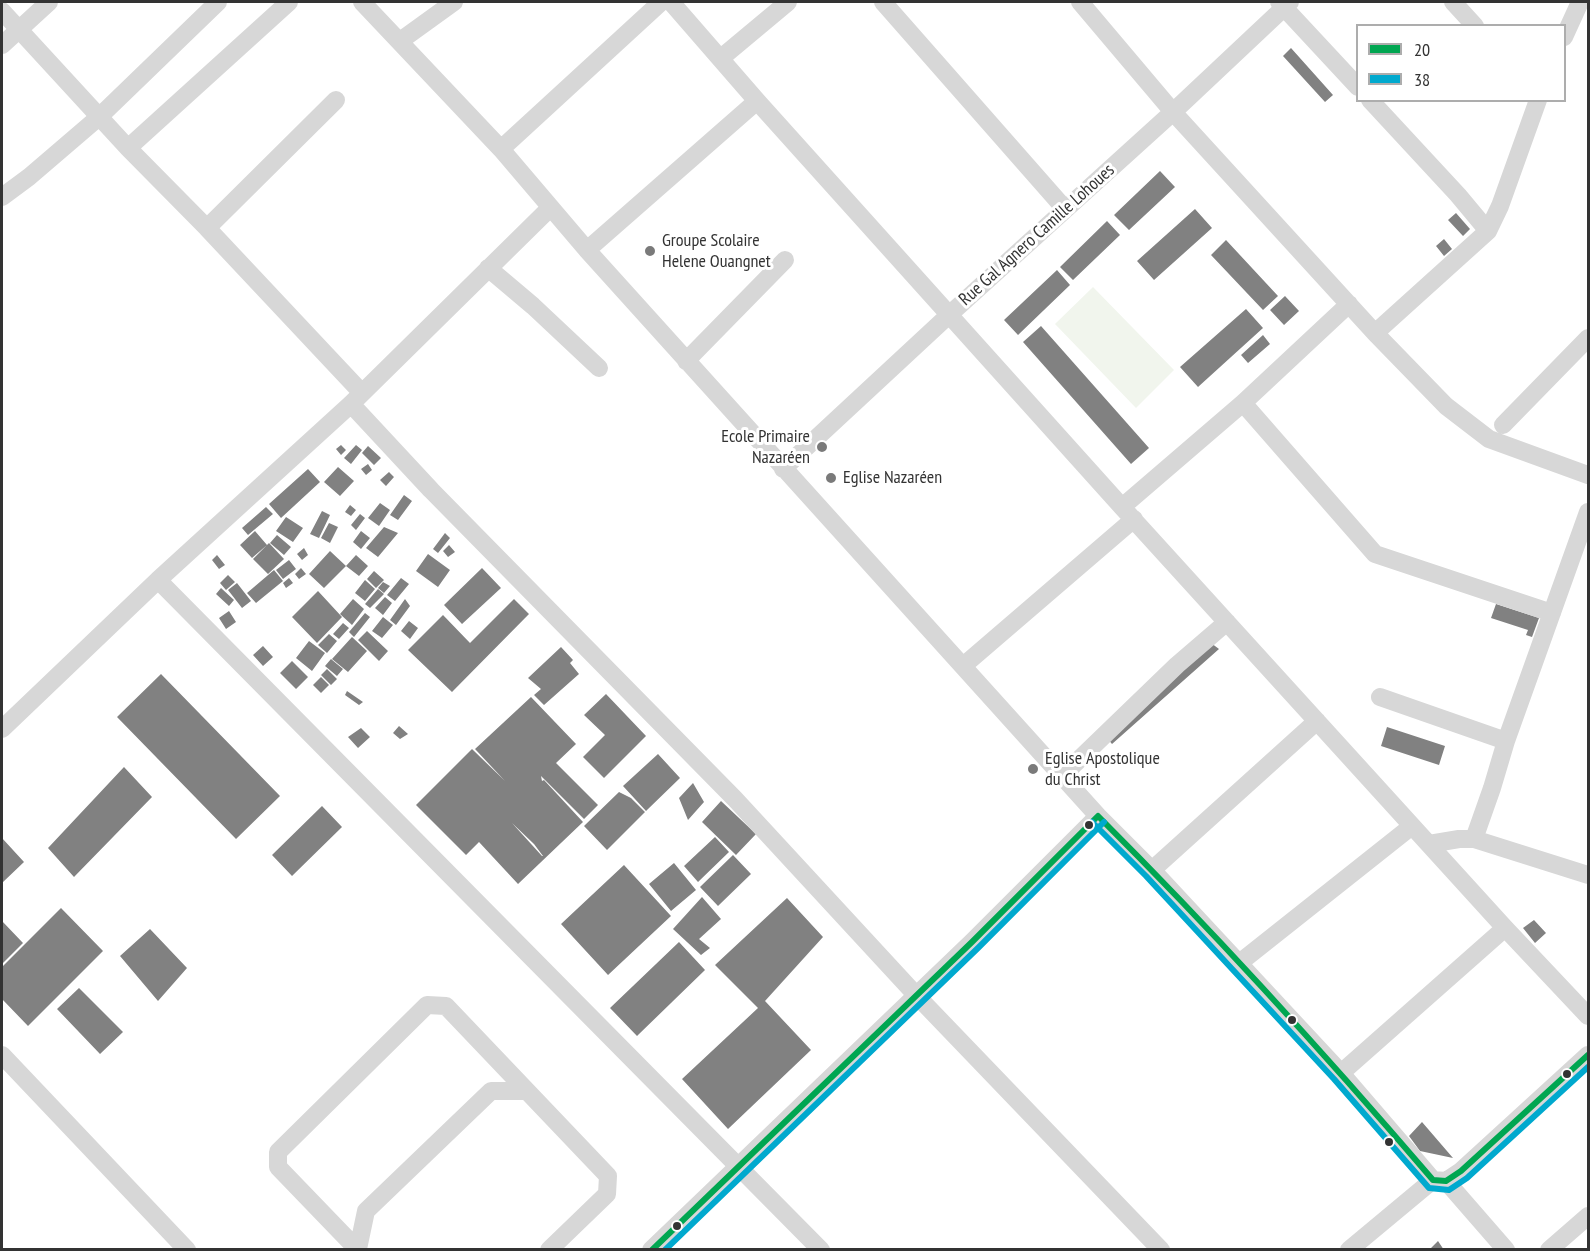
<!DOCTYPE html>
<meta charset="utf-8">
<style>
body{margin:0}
#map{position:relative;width:1590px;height:1251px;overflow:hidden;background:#fff;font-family:"PT Sans Narrow",sans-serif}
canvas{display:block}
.frame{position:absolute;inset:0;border:3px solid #333;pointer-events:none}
.legend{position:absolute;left:1356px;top:24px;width:210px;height:78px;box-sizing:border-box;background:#fff;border:2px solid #adadad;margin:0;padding:8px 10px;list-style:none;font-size:18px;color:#333}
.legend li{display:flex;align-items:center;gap:12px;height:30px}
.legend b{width:30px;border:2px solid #adadad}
</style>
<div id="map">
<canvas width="1590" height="1251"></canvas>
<div class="frame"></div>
<ul class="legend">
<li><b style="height:8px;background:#00a651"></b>20</li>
<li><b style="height:8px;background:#00a9ce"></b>38</li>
</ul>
</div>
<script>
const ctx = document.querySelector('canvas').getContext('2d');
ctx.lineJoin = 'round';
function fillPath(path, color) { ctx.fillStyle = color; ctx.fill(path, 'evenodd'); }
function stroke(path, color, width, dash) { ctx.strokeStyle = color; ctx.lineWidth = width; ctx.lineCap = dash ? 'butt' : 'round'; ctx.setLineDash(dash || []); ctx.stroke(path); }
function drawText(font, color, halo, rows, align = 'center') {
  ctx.font = font + ' "PT Sans Narrow",sans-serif'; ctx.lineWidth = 6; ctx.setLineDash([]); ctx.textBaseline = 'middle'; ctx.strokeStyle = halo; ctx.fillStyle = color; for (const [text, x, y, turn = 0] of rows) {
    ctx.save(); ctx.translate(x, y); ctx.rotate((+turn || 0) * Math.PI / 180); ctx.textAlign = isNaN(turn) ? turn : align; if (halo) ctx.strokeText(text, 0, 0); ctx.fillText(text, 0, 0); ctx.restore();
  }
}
fillPath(new Path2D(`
 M1093,287L1174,370L1136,408L1055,324Z`), '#f1f5ed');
fillPath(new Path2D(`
 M1291,48L1333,95L1325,102L1283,56Z
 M1160,171L1175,187L1129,230L1114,215Z
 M1195,209L1212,228L1154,280L1137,261Z
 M1456,213L1470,229L1463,236L1448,220Z
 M1107,221L1120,235L1073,280L1060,267Z
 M1444,239L1452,249L1444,256L1436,246Z
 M1226,240L1278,296L1263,310L1211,255Z
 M1057,270L1070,285L1018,335L1004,320Z
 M1285,296L1299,311L1284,325L1270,310Z
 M1246,309L1263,328L1198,387L1180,367Z
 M1041,326L1149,448L1131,464L1023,342Z
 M1263,335L1270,344L1248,363L1241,355Z
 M341,445L346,450L341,455L336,449Z
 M356,445L362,450L351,464L344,458Z
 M368,446L381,458L374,465L362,453Z
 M368,464L372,470L366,475L361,469Z
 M338,467L354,481L340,496L324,482Z
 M308,469L320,482L281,518L269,504Z
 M389,472L394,477L386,486L380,480Z
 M404,495L412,501L398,520L390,515Z
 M380,503L390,510L379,526L368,518Z
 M350,505L356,510L351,516L345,512Z
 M266,507L273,514L248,535L242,528Z
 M322,511L330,515L319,538L310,534Z
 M360,514L365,518L356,530L351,525Z
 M286,517L303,528L293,542L276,531Z
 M329,523L338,527L330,543L321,538Z
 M384,527L398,533L378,557L366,548Z
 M255,531L267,545L252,558L240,545Z
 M361,531L370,538L361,549L353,542Z
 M445,533L450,538L438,553L433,549Z
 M277,535L291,547L284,555L270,543Z
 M269,543L284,559L268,574L253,559Z
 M449,545L455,552L448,557L443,551Z
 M304,548L308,555L302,560L297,554Z
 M330,551L346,566L324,588L309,574Z
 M428,554L450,570L438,587L416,571Z
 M217,555L225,565L219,569L212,560Z
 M356,555L368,566L359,576L346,566Z
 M289,560L296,569L283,579L276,570Z
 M301,568L306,574L299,579L295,574Z
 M482,568L501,588L462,624L444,605Z
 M274,570L283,581L256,603L247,593Z
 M374,571L384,580L376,588L367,579Z
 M228,575L235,582L226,590L220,583Z
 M289,578L293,583L286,588L283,583Z
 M401,578L409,584L395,601L387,595Z
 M365,580L375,589L365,601L355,593Z
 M383,582L390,586L384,593L378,588Z
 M237,583L251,601L242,608L228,590Z
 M221,588L234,600L229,606L216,594Z
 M378,589L384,594L370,608L365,604Z
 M318,591L342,617L317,643L292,617Z
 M385,597L392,603L383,615L375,608Z
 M353,599L364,609L352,625L340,614Z
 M405,599L410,606L396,625L390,620Z
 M514,599L529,614L452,692L408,650L443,615L470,643Z
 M1496,604L1539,618L1532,637L1526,635L1528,630L1491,618Z
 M229,611L236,622L226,629L219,618Z
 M365,613L370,617L354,637L349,632Z
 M383,617L393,625L382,638L372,631Z
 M409,621L418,628L410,639L401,631Z
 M343,623L349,628L339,639L333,634Z
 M367,631L388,651L379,661L358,640Z
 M329,634L337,641L327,653L318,645Z
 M352,637L367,651L348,672L332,659Z
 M309,641L325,653L312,671L296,658Z
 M1211,643L1219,649L1112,744L1107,738Z
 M263,646L273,657L263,666L253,655Z
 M561,647L573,660L570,663L579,674L544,705L534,695L541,689L528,678Z
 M331,659L343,669L337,676L325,666Z
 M292,661L308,677L296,689L280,673Z
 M327,669L337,679L331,685L321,675Z
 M161,674L280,796L236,839L117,717Z
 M321,677L329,685L321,693L313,685Z
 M347,691L363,702L359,705L345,695Z
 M606,694L646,736L604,778L583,757L605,735L584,715Z
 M531,697L576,744L556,763L598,805L584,819L541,776L542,781L544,780L583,822L518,884L479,842L466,855L416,805L472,749L505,781L475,749ZM512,823L534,844L543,856H542Z
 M399,726L408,734L400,739L393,733Z
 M1387,727L1445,746L1439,765L1381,746Z
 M361,728L370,737L358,748L348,737Z
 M658,754L680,778L646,811L623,786Z
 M124,767L152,797L74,877L48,848Z
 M693,783L704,802L688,820L679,798Z
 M619,792L631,798L645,812L607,850L584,826Z
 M721,801L756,834L736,855L702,822Z
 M322,806L342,827L292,876L272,855Z
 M715,837L729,852L698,882L684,866Z
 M2,838L24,862L2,883Z
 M733,855L751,874L718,906L700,887Z
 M674,863L696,890L671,911L649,884Z
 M624,865L671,916L608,975L561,924Z
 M702,897L721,919L699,939L710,948L701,955L673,929Z
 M787,898L823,937L765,1001L811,1050L728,1129L682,1079L758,1008L715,965Z
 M61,908L103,951L28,1026L2,999V967Z
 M1534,920L1546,933L1535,943L1523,928Z
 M2,921L23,943L2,964Z
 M150,929L187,968L158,1001L120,956Z
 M679,942L705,970L637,1036L610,1008Z
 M79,988L123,1032L100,1054L57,1009Z
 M1422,1122L1453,1158L1420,1151L1409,1136Z
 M1438,1241L1444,1250H1429Z`), '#818181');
stroke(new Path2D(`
 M362,2L501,149L587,250L1098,816L1152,870L1341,1073L1433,1180L1446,1181L1461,1171L1588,1055
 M671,2L757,101L1122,507L1505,928L1588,1016
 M883,2L1065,209
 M1080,2L1173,112L1375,333L1446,406L1489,439L1588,475
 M1279,2L1358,87
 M1453,2L1475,26
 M2,11L128,148L207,228L362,393
 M1564,37L1580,2
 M400,41L454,2
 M2,45L49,2
 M721,58L788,2
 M1370,100L1458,195L1488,231
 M128,148L289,2
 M501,149L661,2
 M2,197L29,177L99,117L218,2
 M207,228L336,100
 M587,250L757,101
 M488,268L533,306L599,368
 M1375,333L1488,231L1500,206L1538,100
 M686,361L785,260
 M1243,403L1375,554L1552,613
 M351,404L431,490L735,799L916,995L1161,1250
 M1503,425L1588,338
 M783,469L950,314L1173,112L1290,2
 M1122,507L1243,403L1349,304
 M158,580L821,1250
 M963,666L1134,519
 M1380,697L1506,741
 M2,729L158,580L351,404L550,208
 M1062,776L1177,665L1227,622
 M1474,839L1492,788L1506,741L1588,512
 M1429,844L1459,839H1474L1588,875
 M1152,870L1317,721
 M1238,964L1412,826
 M2,1055L187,1250
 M1341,1073L1505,928
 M1446,1181L1506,1250
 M358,1249L366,1211L491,1091H527
 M358,1250L278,1167V1152L427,1005L446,1006L608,1176L607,1194L549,1250
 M651,1250L972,942L1098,816
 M1349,1250L1433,1180
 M1549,1250L1588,1216`), '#d7d7d7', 18);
stroke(new Path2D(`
 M1098,816C1215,933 1326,1055 1433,1180L1446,1181L1461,1171L1588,1055
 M652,1250L972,942L1098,816`), '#00a651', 6);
stroke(new Path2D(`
 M1092,822L1146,876L1334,1079L1429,1188L1449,1190L1467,1178L1588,1067
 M665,1250L978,948L1104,822`), '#00a9ce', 6);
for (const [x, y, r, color] of [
 [650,251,6,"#7a7a7a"],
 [822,447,6,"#7a7a7a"],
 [831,478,6,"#7a7a7a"],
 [1033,769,6,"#7a7a7a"],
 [1089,825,5,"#333"],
 [1292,1020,5,"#333"],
 [1567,1074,5,"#333"],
 [1389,1142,5,"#333"],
 [677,1226,5,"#333"]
]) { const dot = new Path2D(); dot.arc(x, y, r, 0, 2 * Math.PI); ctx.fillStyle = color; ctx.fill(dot); stroke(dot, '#fff', 2); }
drawText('18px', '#333', '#fff', [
 ["Rue Gal Agnero Camille Lohoues",1037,235,-42]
]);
drawText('18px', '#333', '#fff', [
 ["Groupe Scolaire",662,241],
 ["Helene Ouangnet",662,262],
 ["Ecole Primaire",810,437,"right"],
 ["Nazaréen",810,458,"right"],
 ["Eglise Nazaréen",843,478],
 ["Eglise Apostolique",1045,759],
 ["du Christ",1045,780]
], 'left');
</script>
